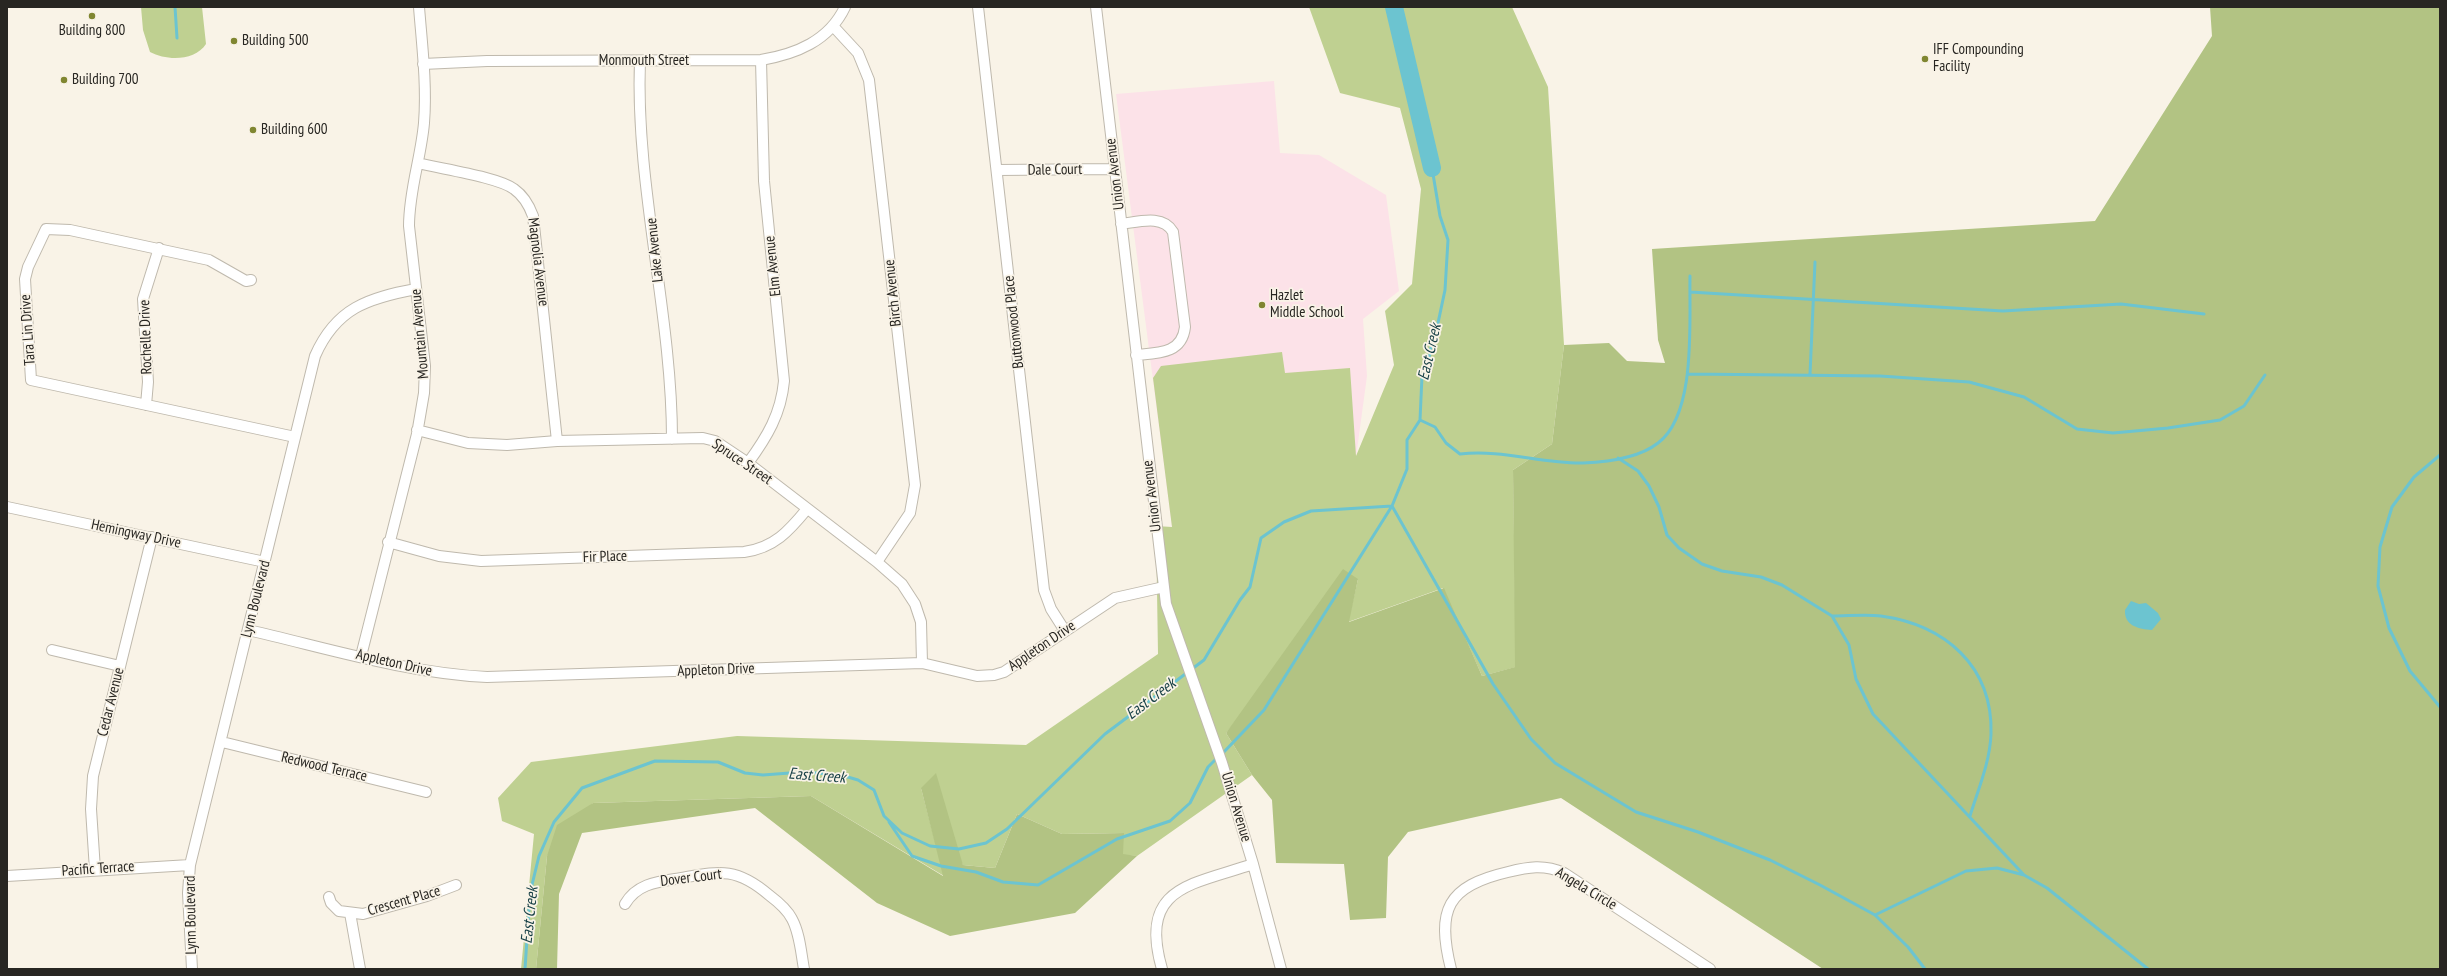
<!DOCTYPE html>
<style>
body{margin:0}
#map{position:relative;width:2447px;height:976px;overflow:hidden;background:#f9f3e7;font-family:"PT Sans Narrow",sans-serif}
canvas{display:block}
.frame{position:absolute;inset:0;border:8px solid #282622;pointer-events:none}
</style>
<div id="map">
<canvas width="2447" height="976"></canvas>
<div class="frame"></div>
</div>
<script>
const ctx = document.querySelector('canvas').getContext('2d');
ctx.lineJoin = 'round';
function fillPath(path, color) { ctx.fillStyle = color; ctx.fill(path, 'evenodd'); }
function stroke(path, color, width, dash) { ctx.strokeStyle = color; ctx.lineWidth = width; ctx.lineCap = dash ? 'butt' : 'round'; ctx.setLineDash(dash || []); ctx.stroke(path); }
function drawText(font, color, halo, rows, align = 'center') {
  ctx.font = font + ' "PT Sans Narrow",sans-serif'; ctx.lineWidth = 3.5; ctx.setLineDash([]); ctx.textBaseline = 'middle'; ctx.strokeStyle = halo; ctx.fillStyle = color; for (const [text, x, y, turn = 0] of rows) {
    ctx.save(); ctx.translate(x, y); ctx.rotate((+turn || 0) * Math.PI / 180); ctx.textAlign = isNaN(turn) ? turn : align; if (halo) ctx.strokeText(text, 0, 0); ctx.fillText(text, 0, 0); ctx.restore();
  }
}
fillPath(new Path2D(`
 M1274,81L1280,153L1319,155L1386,195L1399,291L1363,319L1367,376L1356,457L1172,527L1116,94Z`), '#fce2e8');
fillPath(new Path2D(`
 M141,7H202L206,44C195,61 167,61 150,52L143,30Z
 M1309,7H1512L1548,87L1564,345L1552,444L1513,470L1516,667L1482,676L1443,588L1348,622L1358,579L1226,733L1252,775L1137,856L1123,855V833L1062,834L1017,814L995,868L963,865L921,788L944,876L811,796L593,803L547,856L536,969H521L534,834L502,821L498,798L531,762L737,736L1026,745L1158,654L1156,526L1172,527L1153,378L1161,366L1282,352L1285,373L1350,368L1356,456L1394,365L1385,311L1412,284L1421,189L1400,108L1340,93Z`), '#bfd091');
fillPath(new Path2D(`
 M2210,7H2440V969H1823L1561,798L1408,832L1388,857L1386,918L1350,920L1344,864L1276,863L1272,800L1252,775L1226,733L1343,569L1358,579L1349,622L1444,588L1482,676L1515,667L1513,470L1552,444L1564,345L1609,343L1627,361L1665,363L1658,340L1652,249L2095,221L2212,36Z
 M936,773L963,865L995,868L1017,814L1062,834L1124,833L1123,854L1137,856L1075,913L950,936L877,903L755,808L582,833L559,894L557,969H536L547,856L557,825L593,803L811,796L943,876L921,788Z`), '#b2c383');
fillPath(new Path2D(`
 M2131,601L2139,604L2146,603L2158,613L2161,619L2152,630C2139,629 2124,626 2125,610Z`), '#6cc4d0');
stroke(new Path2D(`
 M175,7L177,38
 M1690,292L2003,311L2121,304L2204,314
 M1688,374L1880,376L1969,382L2024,397L2077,429L2113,433L2168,428L2220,420L2244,406L2265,375
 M1810,374L1815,262
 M1420,420L1435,427L1446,443L1460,454C1502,449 1542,464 1583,463C1607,462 1639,458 1658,443C1697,414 1689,320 1690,276
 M2440,455L2414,477L2392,507L2380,547L2378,586L2389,628L2410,671L2440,707
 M1618,458L1638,471L1649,486L1659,507L1667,535L1679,548L1702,564L1722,571L1761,577L1782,585L1832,616L1849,645L1856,679L1873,714L2024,875
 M1832,616C1848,616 1866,614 1881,616C1945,625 1993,666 1991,734C1990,762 1978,790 1970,816
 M1222,754L1264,710L1392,506L1493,684L1531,739L1555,763L1636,812L1698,832L1770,860L1820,885L1875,915L1908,947L1925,969
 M889,822L912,856L941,866L976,872L1003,882L1038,885L1117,839L1170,821L1190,803L1208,767L1217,758
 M1875,915L1966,871L1997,868L2024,875L2047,888L2148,969
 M525,969L530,893L539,856L554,822L582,788L655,761L718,762L745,773L763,775L803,772L841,775L858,780L874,790L884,816L902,833L930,846L959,849L986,843L1007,829L1105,734L1204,660L1240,600L1250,587L1261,538L1284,522L1311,511L1392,506L1407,469V440L1420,420L1422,376L1430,354L1433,334L1438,323L1445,290L1448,240L1440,216L1432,168`), '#6cc4d0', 3);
stroke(new Path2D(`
 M1394,7L1432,168`), '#6cc4d0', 18);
const minor = new Path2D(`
 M978,7L1044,590L1051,609L1065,631
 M1096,7L1166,604L1222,763L1253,864L1281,969
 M833,26L858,53L869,80L915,485L910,513L877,562
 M640,61C635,185 672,314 672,439
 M423,64L487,61L761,60C796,54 829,41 845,7
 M418,163C441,169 498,177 514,189C524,196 529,205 533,216L557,441
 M997,170L1114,169
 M1121,224C1138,222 1163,214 1173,232L1185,327C1182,354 1158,353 1136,355
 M251,280L246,281L209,260L70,230L46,229L28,267L25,279L31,380L295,437
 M146,405L148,382L143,299L159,248
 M417,430L468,443L507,445L557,441L703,438L715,441L748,463L877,562L902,584L915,604L921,622L922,663
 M748,463C767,437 781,414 784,381L764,181L761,60
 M7,507L265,562
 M388,542L439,556L481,561L744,552C774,548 789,531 807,509
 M248,630C327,648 406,673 487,677L922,663L977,676L994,675L1004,672L1115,598L1164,587
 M52,650L120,666
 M361,656L417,434L424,393L425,366L409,226C409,190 421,158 424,123C427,85 422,45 419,7
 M222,742L426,792
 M95,870L91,809L93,776L152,537
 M7,876L190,865
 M329,897L331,903L339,911L363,914L427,896L456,885
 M625,904C636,885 655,882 675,879C717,872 734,865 769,895C777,901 787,909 792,919C800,934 801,953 804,969
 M350,913L360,969
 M192,969L188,893L190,865L315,356C336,308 368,298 416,289
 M1162,969C1138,886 1192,885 1253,864
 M1451,969C1436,910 1447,886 1508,872C1528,867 1544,864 1564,873L1710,969`);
stroke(minor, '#bfb9ad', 12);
stroke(minor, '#fff', 10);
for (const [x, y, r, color] of [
 [92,16,4,"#808631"],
 [234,41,4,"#808631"],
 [1925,59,4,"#808631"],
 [64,80,4,"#808631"],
 [253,130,4,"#808631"],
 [1262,305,4,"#808631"]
]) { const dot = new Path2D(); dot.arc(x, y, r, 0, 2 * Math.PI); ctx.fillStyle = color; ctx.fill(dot); stroke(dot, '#f9f3e7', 1.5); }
drawText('15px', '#282622', '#f9f3e7', [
 ["Building 800",92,31,"center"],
 ["Building 500",242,41],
 ["IFF Compounding",1933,50],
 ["Facility",1933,67],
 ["Building 700",72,80],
 ["Building 600",261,130],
 ["Hazlet",1270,296],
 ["Middle School",1270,313]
], 'left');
drawText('15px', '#282622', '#f9f3e7', [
 ["Monmouth Street",644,61],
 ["Dale Court",1055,170,-1],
 ["Union Avenue",1115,174,-97],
 ["Lake Avenue",655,250,-96],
 ["Magnolia Avenue",538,262,83],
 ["Elm Avenue",773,266,-96],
 ["Birch Avenue",893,293,-96],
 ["Buttonwood Place",1014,322,-96],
 ["Tara Lin Drive",28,330,-94],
 ["Mountain Avenue",420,334,-95],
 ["Rochelle Drive",146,337,-92],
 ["Spruce Street",742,462,34],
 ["Union Avenue",1152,496,-97],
 ["Hemingway Drive",136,534,12],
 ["Fir Place",605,557,-2],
 ["Lynn Boulevard",256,599,-76],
 ["Appleton Drive",1042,646,-34],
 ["Appleton Drive",394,663,13],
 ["Appleton Drive",716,670,-2],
 ["Cedar Avenue",111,702,-76],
 ["Redwood Terrace",324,767,13],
 ["Union Avenue",1236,807,73],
 ["Pacific Terrace",98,869,-4],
 ["Dover Court",691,878,-7],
 ["Angela Circle",1586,889,31],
 ["Crescent Place",404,901,-16],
 ["Lynn Boulevard",191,915,-91]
]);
drawText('italic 16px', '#163f45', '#f9f3e7', [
 ["East Creek",1430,352,-77],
 ["East Creek",1151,699,-37],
 ["East Creek",817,776,4],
 ["East Creek",530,915,-84]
]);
</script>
